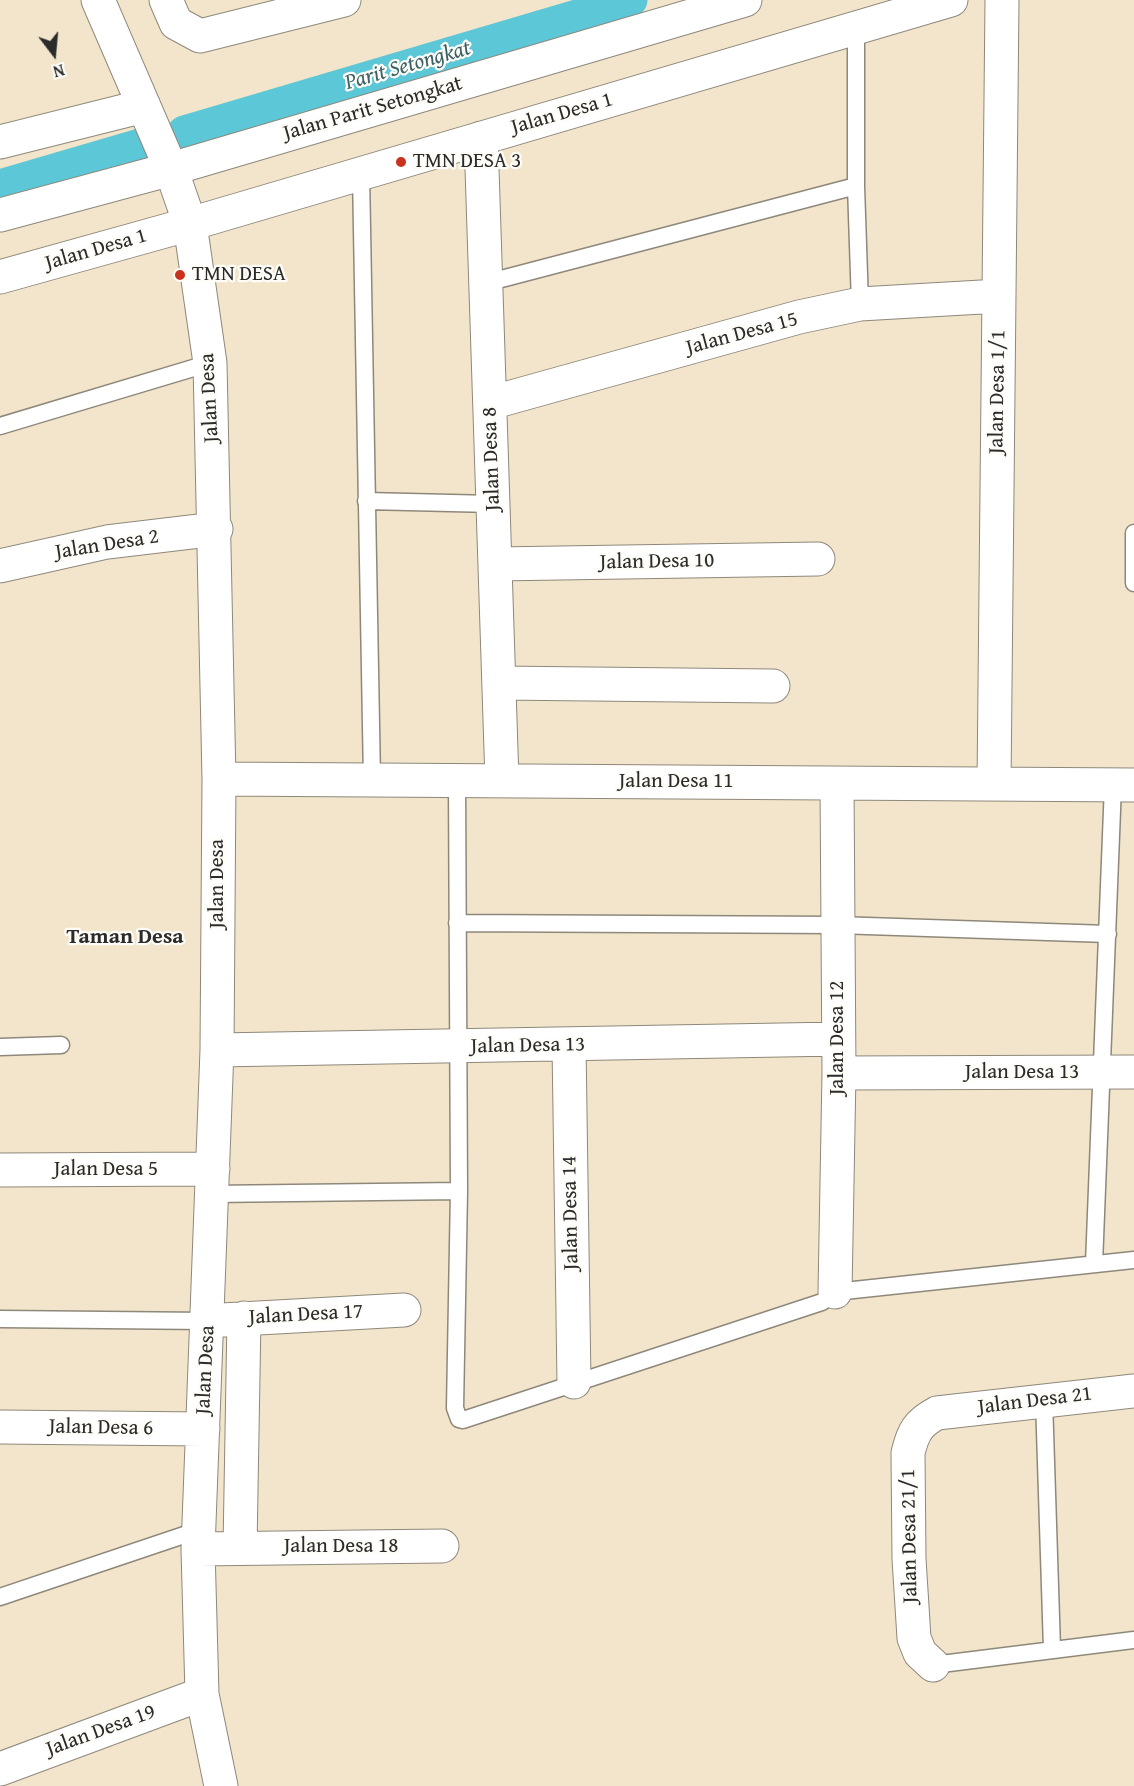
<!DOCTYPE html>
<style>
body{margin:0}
#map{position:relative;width:1134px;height:1786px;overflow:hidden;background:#f2e5cb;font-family:"Gentium Book Plus",serif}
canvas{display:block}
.north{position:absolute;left:24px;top:24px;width:60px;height:60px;-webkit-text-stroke:4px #fdfcf7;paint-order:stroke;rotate:164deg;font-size:16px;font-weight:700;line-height:24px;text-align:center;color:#2b2b2b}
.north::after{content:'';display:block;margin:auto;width:21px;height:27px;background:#2b2b2b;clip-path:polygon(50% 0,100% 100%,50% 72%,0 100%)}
</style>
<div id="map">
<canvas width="1134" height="1786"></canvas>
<div class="north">N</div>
</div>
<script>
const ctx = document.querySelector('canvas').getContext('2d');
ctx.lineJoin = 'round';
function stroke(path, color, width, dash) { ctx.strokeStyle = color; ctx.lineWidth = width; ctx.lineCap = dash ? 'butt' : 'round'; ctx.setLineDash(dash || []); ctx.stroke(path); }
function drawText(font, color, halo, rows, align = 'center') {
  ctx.font = font + ' "Gentium Book Plus",serif'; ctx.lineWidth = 4.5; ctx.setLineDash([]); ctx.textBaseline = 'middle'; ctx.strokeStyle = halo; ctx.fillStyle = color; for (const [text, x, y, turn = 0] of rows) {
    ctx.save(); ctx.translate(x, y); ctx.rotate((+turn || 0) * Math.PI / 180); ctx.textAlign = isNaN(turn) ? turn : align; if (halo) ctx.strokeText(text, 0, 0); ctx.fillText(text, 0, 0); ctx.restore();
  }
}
stroke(new Path2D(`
 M184,132L631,0
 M0,186L143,144`), '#5cc7d6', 33);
const service = new Path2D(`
 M856,28V186L860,304
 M361,174L372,780
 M486,283L856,186
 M0,426L210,363
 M366,501L493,504
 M1134,533V583
 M457,781L459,1191L455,1408L459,1419L463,1420L822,1302L835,1292L1134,1260
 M457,923L837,925L1108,934
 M0,1047L61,1045
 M211,1194L459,1191
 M1094,1264L1113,785
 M0,1319L208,1321
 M1044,1400L1052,1649
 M0,1597L199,1530
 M933,1665L1134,1640`);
const minor = new Path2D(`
 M98,0L171,169L190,224L210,363L219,779L217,1050L198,1549L202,1694L221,1786
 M166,0L176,23L200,36L344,0
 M481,138L502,781
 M0,142L144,106
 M0,277L190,224L951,0
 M490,403L799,317L860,304L999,296
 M495,564L818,559
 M0,566L107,542L216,529
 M499,683L773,686
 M219,779L1134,785
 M994,784L1002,0
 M569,1045L574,1382
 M217,1050L838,1039
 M839,1073L1134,1072
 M0,1170L213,1169
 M835,1292L839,1073L837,784
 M222,1320L404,1310
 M0,1427L203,1429
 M240,1548L244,1318
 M198,1549L442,1546
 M933,1665L920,1653L914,1638L909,1559L908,1453C913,1432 918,1423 937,1413L1134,1391
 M0,1769L202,1694`);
const tertiary = new Path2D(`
 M0,215L171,169L745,0`);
stroke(service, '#8e887b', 19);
stroke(minor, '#8e887b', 35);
stroke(tertiary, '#8e887b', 35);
stroke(service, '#fff', 16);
stroke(minor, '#fff', 33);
stroke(tertiary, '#fff', 33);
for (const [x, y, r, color] of [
 [401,162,6,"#c8321e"],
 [180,275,6,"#c8321e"]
]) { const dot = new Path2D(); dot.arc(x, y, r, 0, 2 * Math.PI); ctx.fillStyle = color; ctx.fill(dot); stroke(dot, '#fdfcf7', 2); }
drawText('21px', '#2b2b2b', '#fdfcf7', [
 ["Jalan Parit Setongkat",373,109,-16],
 ["Jalan Desa 1",562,114,-16],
 ["Jalan Desa 1",96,250,-16],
 ["Jalan Desa 15",742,334,-15],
 ["Jalan Desa 1/1",998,392,-89],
 ["Jalan Desa",210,398,-93],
 ["Jalan Desa 8",492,459,-92],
 ["Jalan Desa 2",107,545,-9],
 ["Jalan Desa 10",657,562,-1],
 ["Jalan Desa 11",676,782],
 ["Jalan Desa",218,884,-90],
 ["Jalan Desa 12",838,1038,-90],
 ["Jalan Desa 13",528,1046,-1],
 ["Jalan Desa 13",1022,1073],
 ["Jalan Desa 5",106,1170],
 ["Jalan Desa 14",571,1213,-91],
 ["Jalan Desa 17",306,1315,-3],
 ["Jalan Desa",206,1370,-87],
 ["Jalan Desa 21",1035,1401,-7],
 ["Jalan Desa 6",101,1428,1],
 ["Jalan Desa 21/1",910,1536,-91],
 ["Jalan Desa 18",341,1547],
 ["Jalan Desa 19",101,1731,-20]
]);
drawText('21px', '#2b2b2b', '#fdfcf7', [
 ["TMN DESA 3",413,162],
 ["TMN DESA",192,275]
], 'left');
drawText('italic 22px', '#3c6267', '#fdfcf7', [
 ["Parit Setongkat",408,66,-16]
]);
drawText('bold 22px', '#2b2b2b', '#fdfcf7', [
 ["Taman Desa",125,937]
]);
</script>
